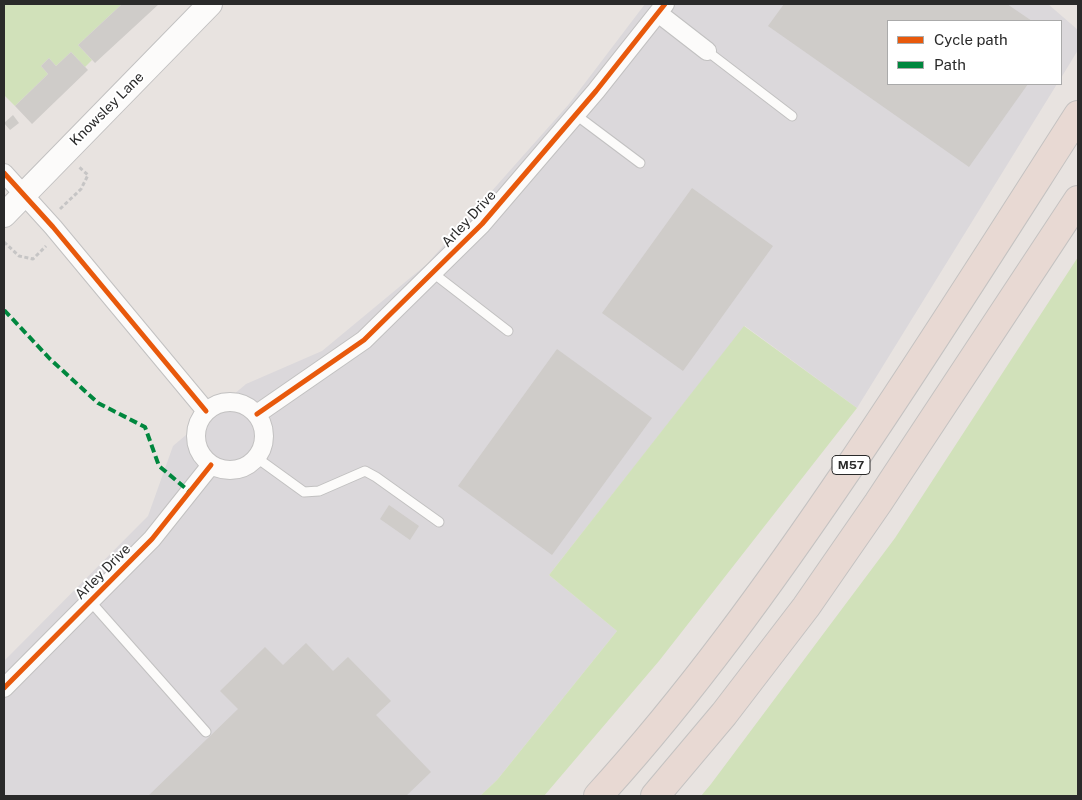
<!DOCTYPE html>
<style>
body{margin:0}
#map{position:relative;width:1082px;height:800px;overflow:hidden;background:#e8e3e0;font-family:"Public Sans",sans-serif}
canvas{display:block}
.frame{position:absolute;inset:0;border:5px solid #2a2a2a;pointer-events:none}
.legend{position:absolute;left:887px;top:20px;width:175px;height:65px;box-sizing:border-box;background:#fff;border:1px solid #aaa;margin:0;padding:6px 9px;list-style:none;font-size:15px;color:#2a2a2a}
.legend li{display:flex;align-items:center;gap:10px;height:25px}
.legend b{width:25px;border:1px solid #aaa}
</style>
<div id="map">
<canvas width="1082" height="800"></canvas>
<div class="frame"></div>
<ul class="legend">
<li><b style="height:6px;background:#e8590c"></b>Cycle path</li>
<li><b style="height:6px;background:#00873e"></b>Path</li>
</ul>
</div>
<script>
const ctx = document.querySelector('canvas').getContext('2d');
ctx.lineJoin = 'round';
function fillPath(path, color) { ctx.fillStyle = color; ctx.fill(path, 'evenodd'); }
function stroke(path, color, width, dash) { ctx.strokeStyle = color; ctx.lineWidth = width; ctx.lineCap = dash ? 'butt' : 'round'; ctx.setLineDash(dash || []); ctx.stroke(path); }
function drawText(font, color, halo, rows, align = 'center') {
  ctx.font = font + ' "Public Sans",sans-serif'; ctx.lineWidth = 4; ctx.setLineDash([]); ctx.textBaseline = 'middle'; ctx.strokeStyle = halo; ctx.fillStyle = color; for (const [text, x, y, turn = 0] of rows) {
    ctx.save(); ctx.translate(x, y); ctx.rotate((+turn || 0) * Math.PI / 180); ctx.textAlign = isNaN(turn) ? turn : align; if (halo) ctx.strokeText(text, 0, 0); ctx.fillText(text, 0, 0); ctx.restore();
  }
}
fillPath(new Path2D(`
 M645,4H1048L1078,30V50L1061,78V21H888V84H1057L857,408L745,326L549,575L617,631L497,780L480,796H4V661L148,516L173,446L246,384L322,351L427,264L569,104Z`), '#dbd8db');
fillPath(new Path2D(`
 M4,4H122L78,45L92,60L85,67L71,52L56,66L49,58L41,66L48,74L15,106L4,95Z
 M1078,257V796H701L711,784L895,538Z
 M744,326L857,408L659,661L544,796H480L497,780L617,631L549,575Z`), '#d1e1ba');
fillPath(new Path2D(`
 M122,4H159L95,63L78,45Z
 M784,4H1007L1032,21H888V84H1028L969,167L768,26Z
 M71,52L88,70L32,124L15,106L48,74L41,66L49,58L56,66Z
 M13,115L19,123L10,130L4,123Z
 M692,188L773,246L683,371L602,313Z
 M557,349L652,418L552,555L458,486Z
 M389,505L419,526L410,540L380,519Z
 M306,643L333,671L348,657L391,701L376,715L431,772L406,796H148L238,709L220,691L265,647L283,665Z`), '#cfccc9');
const service = new Path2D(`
 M707,51L792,116
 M576,115L640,163
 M433,273L508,331
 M257,458L304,492L319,491L365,471L376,477L439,522
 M90,601L206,732`);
const minor = new Path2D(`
 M658,13L707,51
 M4,173L53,227L206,411
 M196 436a34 34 0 1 1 68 0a34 34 0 1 1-68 0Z
 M257,414L364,340L482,224L596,91L665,4
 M4,688L152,539L211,465`);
const secondary = new Path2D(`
 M4,215L210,4`);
const motorway = new Path2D(`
 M598,796C691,694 772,581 850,466C928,351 1003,232 1078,115
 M655,796L724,714L806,607L878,503L1078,200`);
stroke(service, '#c2c1c1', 11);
stroke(minor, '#c2c1c1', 20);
stroke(secondary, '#c2c1c1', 26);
stroke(motorway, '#c4c2c1', 30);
stroke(new Path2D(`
 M60,209L81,189L88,175L79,167
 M4,242L19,256L33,259L46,246`), '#c6c5c5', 3, [4, 2.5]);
stroke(service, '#fcfbfa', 9);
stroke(minor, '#fcfbfa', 18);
stroke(secondary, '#fcfbfa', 24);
stroke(motorway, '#e8d9d3', 28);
stroke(new Path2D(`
 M4,312L5,311L50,359L98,403L145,427L159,466L190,492`), '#00873e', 4, [8, 4]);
stroke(new Path2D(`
 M4,173L53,227L206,411
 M257,414L364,340L482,224L596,91L665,4
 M4,688L152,539L211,465`), '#e8590c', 5);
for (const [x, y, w] of [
 [851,465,38]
]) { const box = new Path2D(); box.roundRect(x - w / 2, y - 9.5, w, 19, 4); ctx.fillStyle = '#fff'; ctx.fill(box); stroke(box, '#2a2a2a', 1); }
drawText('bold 12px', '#2a2a2a', null, [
 ["M57",851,465]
]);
drawText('14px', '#2a2a2a', '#fff', [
 ["Knowsley Lane",107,109,-45],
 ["Arley Drive",469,219,-47],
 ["Arley Drive",103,572,-45]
]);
</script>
